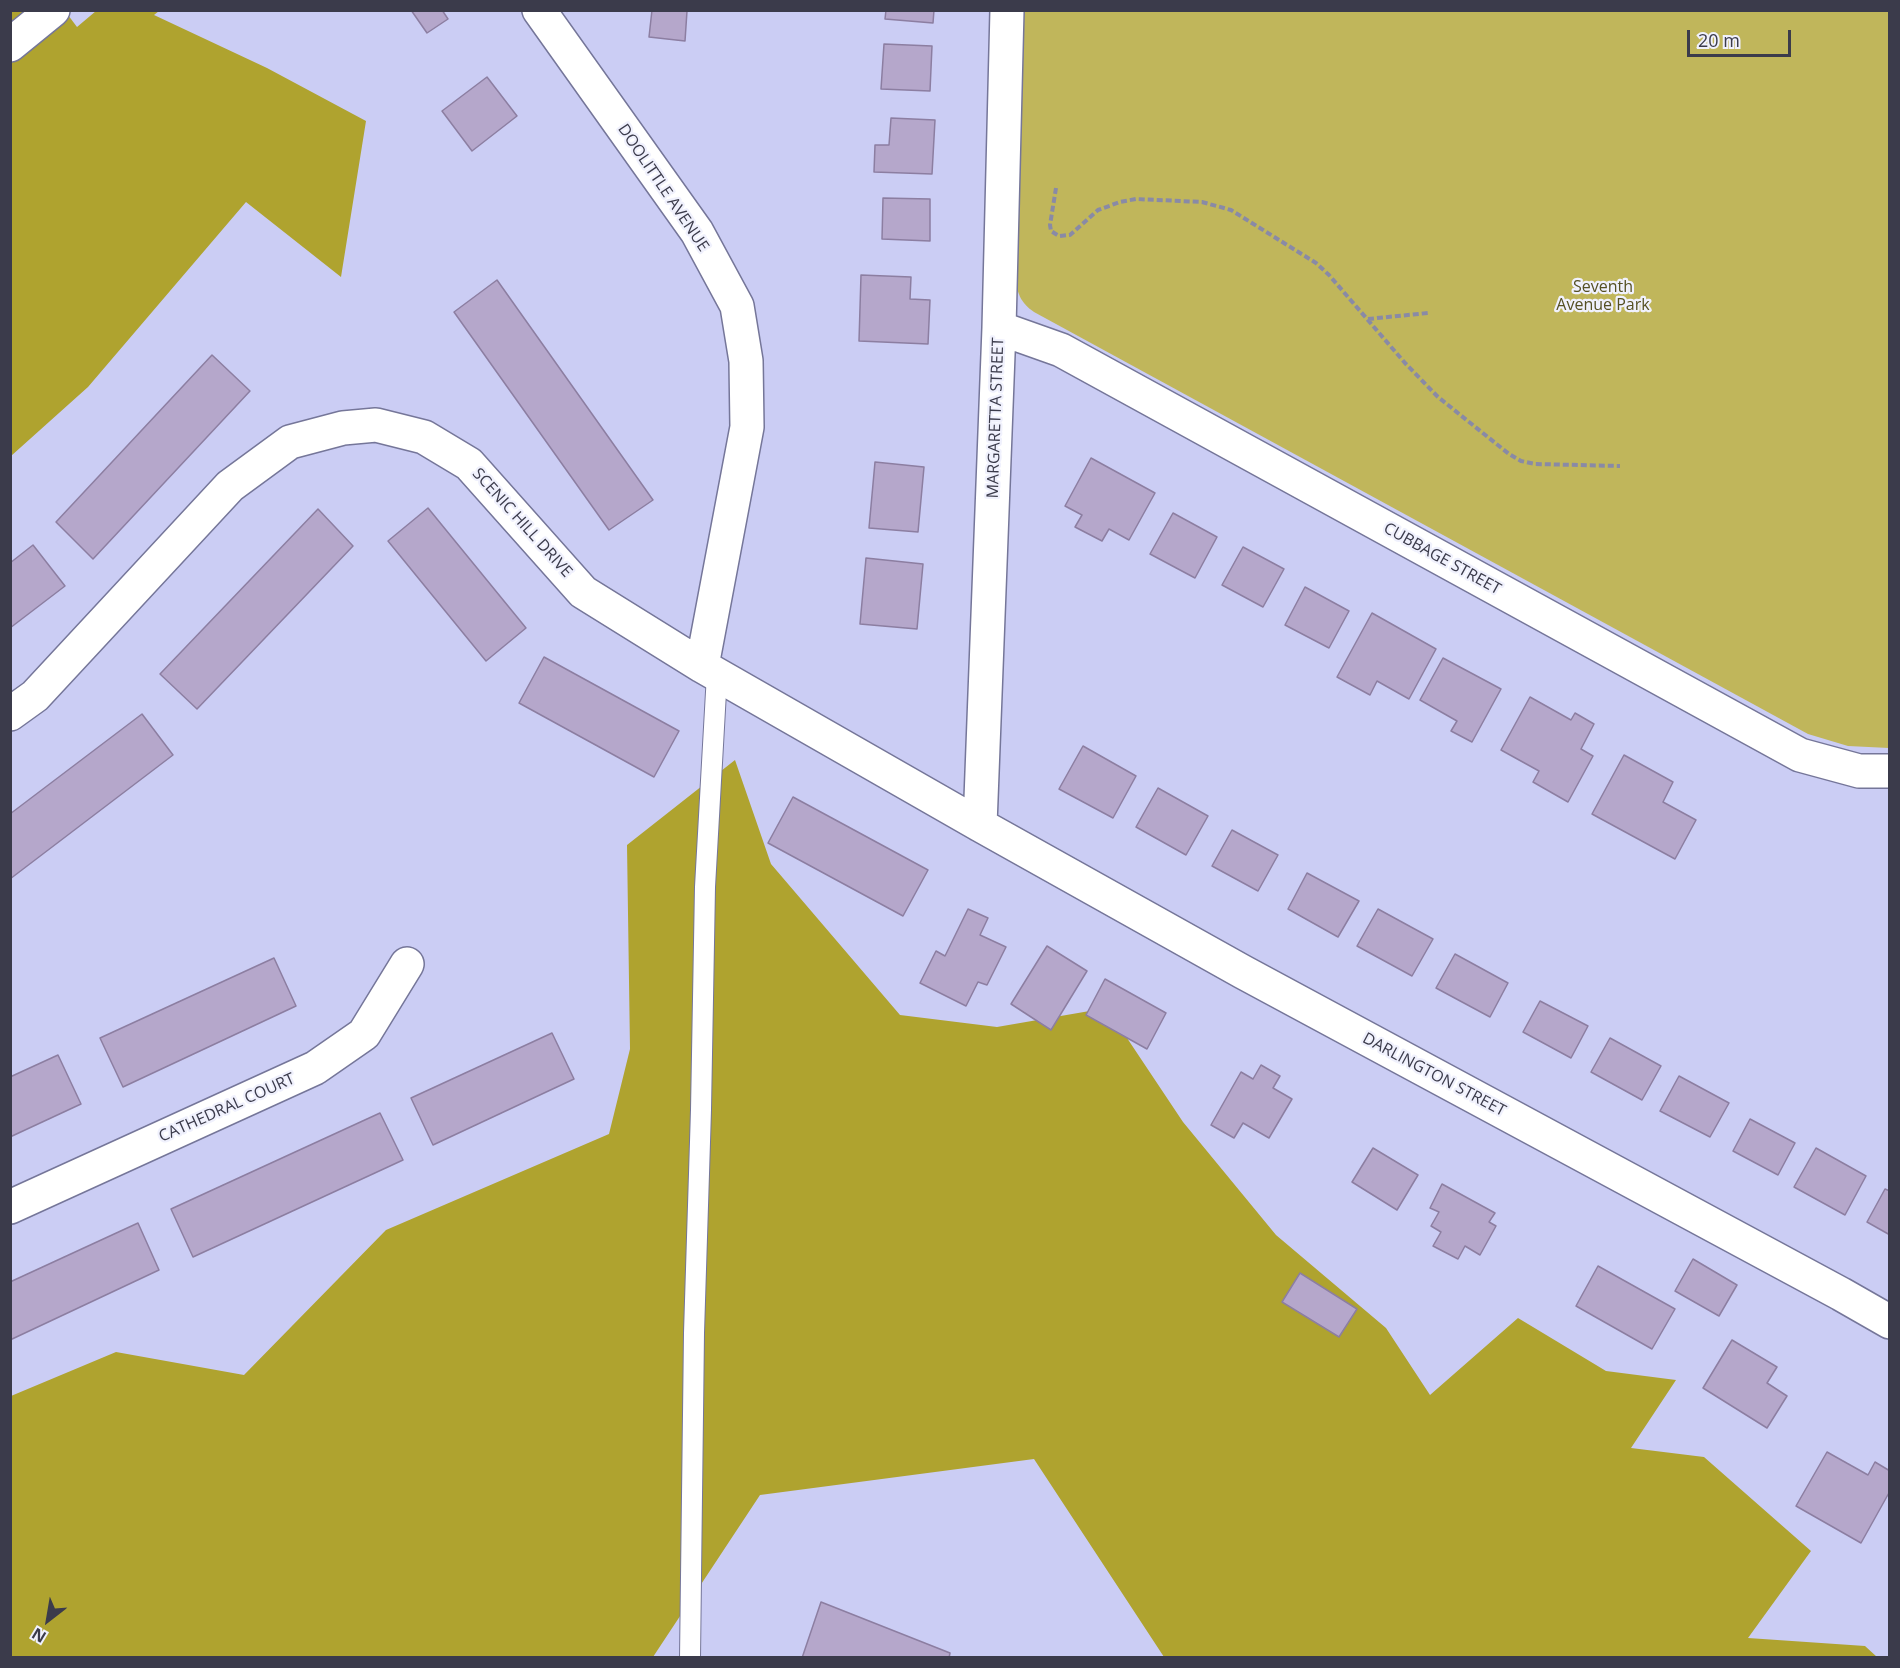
<!DOCTYPE html>
<style>
body{margin:0}
#map{position:relative;width:1900px;height:1668px;overflow:hidden;background:#cbcdf4;font-family:"Open Sans",sans-serif}
canvas{display:block}
.frame{position:absolute;inset:0;border:12px solid #3b3b4b;pointer-events:none}
.north{position:absolute;left:18px;top:1590px;width:60px;height:60px;-webkit-text-stroke:4px #f0f1fd;paint-order:stroke;rotate:211deg;font-size:16px;font-weight:700;line-height:24px;text-align:center;color:#3b3b4b}
.north::after{content:'';display:block;margin:auto;width:21px;height:27px;background:#3b3b4b;clip-path:polygon(50% 0,100% 100%,50% 72%,0 100%)}
.scale{position:absolute;left:1687px;top:30px;width:104px;height:27px;box-sizing:border-box;border:3px solid #3b3b4b;border-top:0;padding-left:8px;font-size:18px;line-height:21px;white-space:nowrap;color:#3b3b4b;-webkit-text-stroke:4px #f0f1fd;paint-order:stroke}
</style>
<div id="map">
<canvas width="1900" height="1668"></canvas>
<div class="frame"></div>
<div class="north">N</div>
<div class="scale">20 m</div>
</div>
<script>
const ctx = document.querySelector('canvas').getContext('2d');
ctx.lineJoin = 'round';
function fillPath(path, color) { ctx.fillStyle = color; ctx.fill(path, 'evenodd'); }
function stroke(path, color, width, dash) { ctx.strokeStyle = color; ctx.lineWidth = width; ctx.lineCap = dash ? 'butt' : 'round'; ctx.setLineDash(dash || []); ctx.stroke(path); }
function drawText(font, color, halo, rows, align = 'center') {
  ctx.font = font + ' "Open Sans",sans-serif'; ctx.lineWidth = 4.5; ctx.setLineDash([]); ctx.textBaseline = 'middle'; ctx.strokeStyle = halo; ctx.fillStyle = color; for (const [text, x, y, turn = 0] of rows) {
    ctx.save(); ctx.translate(x, y); ctx.rotate((+turn || 0) * Math.PI / 180); ctx.textAlign = isNaN(turn) ? turn : align; if (halo) ctx.strokeText(text, 0, 0); ctx.fillText(text, 0, 0); ctx.restore();
  }
}
fillPath(new Path2D(`
 M1022,11H1889V748L1848,746L1808,734L1034,312C1021,303 1018,295 1015,279Z`), '#c0b65b');
fillPath(new Path2D(`
 M11,11H65L77,27L96,11H159L154,15L267,68L366,121L341,277L246,202L88,387L11,456Z
 M735,760L771,864L900,1015L997,1027L1107,1008L1183,1122L1276,1235L1386,1328L1430,1395L1518,1318L1606,1371L1676,1380L1631,1448L1704,1457L1811,1551L1748,1638L1865,1646L1877,1657H1164L1034,1459L760,1495L653,1657L11,1658V1396L116,1352L244,1375L386,1230L609,1134L630,1049L627,845Z`), '#afa32f');
const building = new Path2D(`
 M411,10H442L448,19L427,33Z
 M652,10L687,11L685,41L649,37Z
 M886,10H934L933,23L885,19Z
 M884,44L932,46L930,91L881,89Z
 M487,77L517,116L472,151L442,111Z
 M891,118L935,120L932,174L874,172L875,145H889Z
 M883,198L930,199V241L882,239Z
 M861,275L911,277L910,299L930,300L928,344L859,341Z
 M497,280L653,500L609,530L454,312Z
 M212,355L250,391L93,559L56,522Z
 M1091,458L1155,493L1129,540L1109,529L1102,541L1075,527L1082,515L1065,506Z
 M875,462L924,467L918,532L869,528Z
 M428,508L526,628L486,661L388,541Z
 M318,509L353,546L197,709L160,674Z
 M1173,513L1217,537L1195,578L1150,554Z
 M33,545L65,586L10,628V563Z
 M1243,547L1284,569L1263,607L1222,585Z
 M866,558L923,564L917,629L860,624Z
 M1305,587L1349,611L1329,648L1285,625Z
 M1372,613L1436,649L1409,699L1377,681L1370,695L1337,677Z
 M544,657L679,731L654,777L519,703Z
 M1443,658L1501,689L1472,742L1451,731L1457,721L1420,700Z
 M1530,697L1571,720L1575,713L1594,724L1581,749L1593,756L1568,802L1533,782L1539,771L1501,750Z
 M142,714L173,755L10,879V814Z
 M1083,746L1136,776L1113,818L1059,789Z
 M1624,755L1673,782L1663,802L1696,820L1675,859L1592,814Z
 M1158,788L1208,816L1186,855L1136,827Z
 M793,797L928,870L903,916L768,843Z
 M1232,830L1278,855L1258,891L1212,866Z
 M1307,873L1359,901L1338,937L1288,909Z
 M968,909L988,918L980,935L1006,947L987,985L978,982L966,1006L920,983L936,951L945,956Z
 M1378,909L1433,939L1412,976L1357,946Z
 M1047,946L1087,971L1051,1030L1011,1004Z
 M1455,954L1508,983L1490,1017L1436,988Z
 M274,958L296,1006L123,1087L100,1038Z
 M1105,979L1166,1013L1147,1049L1086,1015Z
 M1540,1001L1588,1026L1571,1058L1523,1032Z
 M552,1033L574,1079L433,1145L411,1098Z
 M1610,1038L1661,1066L1642,1100L1591,1072Z
 M58,1055L81,1104L10,1137V1077Z
 M1261,1065L1280,1076L1273,1088L1292,1099L1269,1138L1243,1123L1234,1138L1211,1125L1241,1072L1253,1079Z
 M1679,1076L1729,1103L1710,1137L1660,1111Z
 M380,1113L403,1160L193,1257L171,1209Z
 M1750,1119L1795,1143L1778,1175L1733,1151Z
 M1373,1148L1418,1175L1397,1210L1352,1182Z
 M1816,1148L1866,1176L1845,1215L1794,1187Z
 M1442,1184L1495,1213L1489,1222L1496,1226L1480,1255L1465,1246L1458,1259L1433,1246L1441,1232L1431,1226L1439,1212L1430,1208Z
 M1885,1189L1890,1191V1235L1867,1222Z
 M138,1223L159,1270L10,1340V1282Z
 M1693,1259L1737,1285L1719,1316L1675,1291Z
 M1598,1266L1675,1309L1652,1349L1576,1306Z
 M1300,1273L1357,1309L1339,1337L1282,1302Z
 M1732,1340L1777,1367L1767,1383L1787,1396L1767,1428L1703,1388Z
 M1827,1452L1868,1475L1875,1462L1890,1471V1491L1861,1543L1796,1506Z
 M821,1602L950,1653L949,1658H802Z`);
fillPath(building, '#b5a7cb');
stroke(building, '#8c7ea1', 1.5);
const service = new Path2D(`
 M690,1658L694,1333L701,1110L705,887L717,674`);
const minor = new Path2D(`
 M539,10L697,232L737,306L746,361L747,427L702,666
 M10,45L53,10
 M999,328L1061,350L1800,755L1859,771H1890
 M10,714L35,696L230,486L290,442L343,428L376,425L424,437L469,464L583,592L702,666L980,825L1243,972L1841,1294L1890,1322
 M980,825L999,328L1007,10
 M10,1207L315,1068L364,1034L407,964`);
stroke(service, '#757699', 22);
stroke(minor, '#757699', 36);
stroke(new Path2D(`
 M1056,188L1050,225L1051,231L1059,236L1070,235L1098,210L1120,202L1136,199L1202,202L1231,210L1316,263L1329,275L1405,363L1438,397L1509,454L1521,461L1535,464L1620,466
 M1368,319L1428,313`), '#898aa6', 4, [6, 3]);
stroke(service, '#fff', 20);
stroke(minor, '#fff', 33);
drawText('16px', '#3b3b4b', '#f0f1fd', [
 ["DOOLITTLE AVENUE",663,188,56],
 ["MARGARETTA STREET",996,418,-88],
 ["SCENIC HILL DRIVE",522,523,48],
 ["CUBBAGE STREET",1442,559,29],
 ["DARLINGTON STREET",1434,1075,28],
 ["CATHEDRAL COURT",227,1108,-24]
]);
drawText('16px', '#555023', '#f0f1fd', [
 ["Seventh",1603,287],
 ["Avenue Park",1603,305]
]);
</script>
